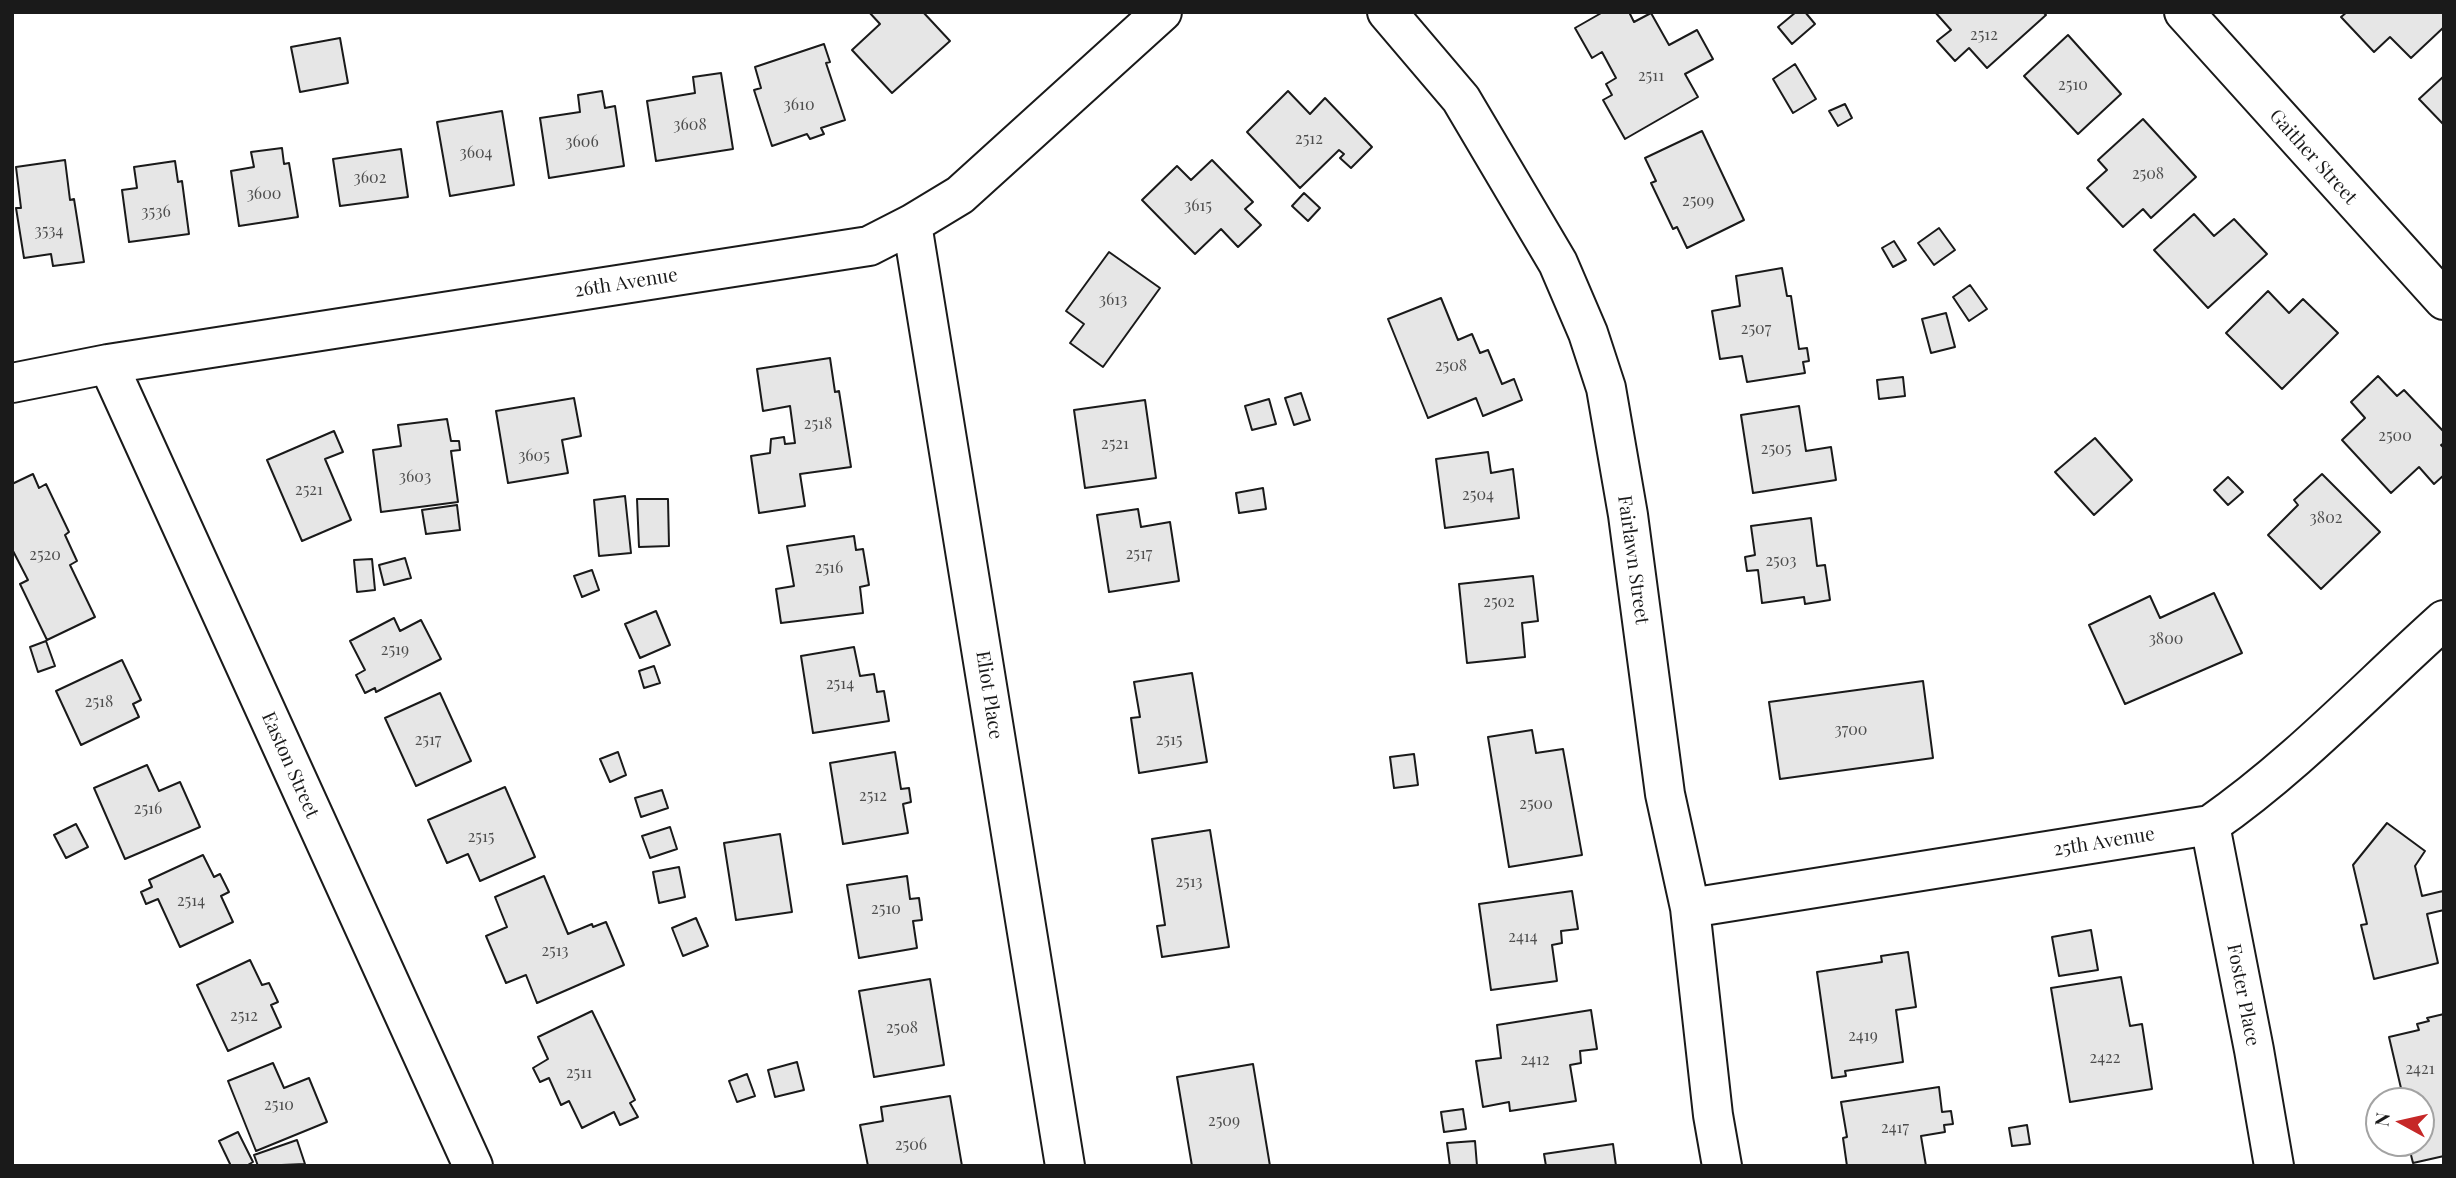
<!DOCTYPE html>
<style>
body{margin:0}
#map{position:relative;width:2456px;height:1178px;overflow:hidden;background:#fff;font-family:"Playfair Display",serif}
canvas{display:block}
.frame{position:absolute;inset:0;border:14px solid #1a1a1a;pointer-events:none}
.north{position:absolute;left:2365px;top:1087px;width:70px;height:70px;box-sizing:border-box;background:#fff;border:2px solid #a3a3a3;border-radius:50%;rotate:278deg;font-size:19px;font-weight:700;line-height:28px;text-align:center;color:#1a1a1a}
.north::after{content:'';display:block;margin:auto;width:24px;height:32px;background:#c62828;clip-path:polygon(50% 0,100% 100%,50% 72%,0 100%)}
</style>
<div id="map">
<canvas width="2456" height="1178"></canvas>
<div class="frame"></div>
<div class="north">N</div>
</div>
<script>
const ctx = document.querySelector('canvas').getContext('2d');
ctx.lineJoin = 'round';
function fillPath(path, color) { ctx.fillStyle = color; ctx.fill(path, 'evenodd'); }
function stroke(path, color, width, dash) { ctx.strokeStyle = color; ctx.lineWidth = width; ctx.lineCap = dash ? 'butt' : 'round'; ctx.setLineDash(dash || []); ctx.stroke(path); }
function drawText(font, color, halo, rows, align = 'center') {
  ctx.font = font + ' "Playfair Display",serif'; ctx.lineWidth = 5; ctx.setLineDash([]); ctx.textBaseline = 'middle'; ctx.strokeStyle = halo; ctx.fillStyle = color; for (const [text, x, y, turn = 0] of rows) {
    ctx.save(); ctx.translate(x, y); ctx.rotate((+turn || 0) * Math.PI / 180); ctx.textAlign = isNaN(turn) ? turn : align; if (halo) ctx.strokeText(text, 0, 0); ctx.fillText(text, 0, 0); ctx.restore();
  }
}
const building = new Path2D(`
 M869,12H923L950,41L892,93L852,50L880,24Z
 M1603,12H1629L1634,22L1651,13L1669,45L1697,30L1713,59L1685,74L1698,97L1625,139L1603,100L1612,95L1606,84L1616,78L1602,52L1592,58L1575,28Z
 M1796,12H1805L1815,24L1792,44L1778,27Z
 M1935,12H2043L2046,15L1987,68L1969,48L1955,61L1937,41L1951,30Z
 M2347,12H2444V27L2411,58L2390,37L2374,52L2341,17Z
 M2068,35L2121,94L2078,134L2024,76Z
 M340,38L348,83L300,92L291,47Z
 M824,44L830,62L826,63L845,120L821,128L824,134L810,139L807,134L772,146L754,90L761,88L755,67Z
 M1795,64L1816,99L1793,113L1773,79Z
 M721,73L733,149L656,161L647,101L695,93L693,77Z
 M2444,76V125L2419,99Z
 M602,91L605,108L615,106L624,166L549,178L540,118L580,112L578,95Z
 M1288,91L1310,114L1325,98L1372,147L1351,168L1340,158L1344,154L1339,150L1300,188L1247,132Z
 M1845,104L1852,118L1838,126L1829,111Z
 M502,111L514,185L450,196L437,122Z
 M2143,119L2196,177L2151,218L2143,209L2123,227L2087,188L2107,170L2098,160Z
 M1702,131L1744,220L1687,248L1677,227L1673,229L1651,183L1656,181L1645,158Z
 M282,148L284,164L289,163L298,217L239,226L231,171L254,167L251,152Z
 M401,149L408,197L340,206L333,159Z
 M65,160L70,200L74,199L84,262L53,266L51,254L24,258L16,208H21L16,167Z
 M1212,160L1253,202L1245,209L1261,225L1238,247L1221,229L1195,254L1142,200L1177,166L1191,180Z
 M175,161L178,182L182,181L189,234L129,242L122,190L137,188L134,167Z
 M1304,193L1320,208L1308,221L1292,206Z
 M2194,214L2214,236L2234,219L2267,254L2208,308L2154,250Z
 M1939,228L1955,250L1934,265L1918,243Z
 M1894,241L1906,260L1893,267L1882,248Z
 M1109,252L1160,288L1103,367L1070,343L1084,324L1066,311Z
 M1782,268L1787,296H1791L1799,349L1807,348L1809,361L1803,362L1805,373L1747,382L1742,356L1720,359L1712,311L1740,306L1736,276Z
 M1970,285L1987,309L1969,321L1953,297Z
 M2268,291L2289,313L2303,299L2338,333L2282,389L2226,333Z
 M1441,298L1458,340L1472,334L1480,353L1488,350L1502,384L1514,379L1522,400L1483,416L1476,398L1428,418L1388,319Z
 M1946,313L1955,347L1931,353L1922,319Z
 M830,358L835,392L839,391L851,467L800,474L805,506L759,513L751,456L770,453L771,439L784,437L785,444L795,443L790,406L763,411L757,369Z
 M2378,376L2397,396L2404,390L2444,432V443L2441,445L2444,448V475L2434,484L2419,467L2391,493L2342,440L2365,418L2351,402Z
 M1903,377L1905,396L1879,399L1877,380Z
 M1301,393L1310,420L1294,425L1285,398Z
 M574,398L581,436L562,440L568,473L508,483L496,411Z
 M1269,399L1276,424L1252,430L1245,406Z
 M1145,400L1156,478L1085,488L1074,410Z
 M1799,406L1806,451L1831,447L1836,480L1753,493L1741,415Z
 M447,419L451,441H459L460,450L451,451L458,502L381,512L373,450L401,446L398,425Z
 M334,431L343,452L325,459L351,520L302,541L267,460Z
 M2095,438L2132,480L2094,515L2055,472Z
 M1488,452L1491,473L1513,469L1519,518L1445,528L1436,459Z
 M33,474L39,488L46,484L69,532L65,535L77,561L70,565L95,617L47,640L20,584L28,580L12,549V484Z
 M2322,474L2380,532L2321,589L2268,535L2298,505L2294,500Z
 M2228,477L2243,492L2228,505L2214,490Z
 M1263,488L1266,509L1239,513L1236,493Z
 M625,496L631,553L599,556L594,500Z
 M637,499H668L669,546L639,547Z
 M457,505L460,530L426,534L422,510Z
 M1138,509L1141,527L1170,522L1179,581L1109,592L1097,515Z
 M1811,518L1817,566L1825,565L1830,600L1805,604L1804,597L1762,603L1758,570L1747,571L1745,557L1755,555L1751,526Z
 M854,536L856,550L863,549L869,585L860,587L863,613L781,623L776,589L794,586L787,546Z
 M405,558L411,578L384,585L379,565Z
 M372,559L375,590L357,592L354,560Z
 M592,570L599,590L582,597L574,576Z
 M1533,576L1538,621L1522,623L1525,657L1467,663L1459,584Z
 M2214,593L2242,653L2125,704L2089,625L2150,596L2160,618Z
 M656,611L670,645L640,658L625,624Z
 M394,618L400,631L421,620L441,659L376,692L375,688L365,693L356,675L365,670L350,641Z
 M46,641L55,666L38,672L30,647Z
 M854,647L860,676L874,674L877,692L884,691L889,721L813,733L801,656Z
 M122,660L141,700L133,704L139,717L81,745L56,691Z
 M654,666L660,683L644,688L639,671Z
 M1192,673L1207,762L1139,773L1131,718L1140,717L1134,682Z
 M1923,681L1933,758L1780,779L1769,702Z
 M440,693L471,761L416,786L385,718Z
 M1532,730L1536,753L1563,749L1582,855L1509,867L1488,737Z
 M618,752L626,775L610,782L600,759Z
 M895,752L901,789L909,788L911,802L903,804L908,833L843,844L830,763Z
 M1414,754L1418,785L1394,788L1390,757Z
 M147,765L159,791L180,782L200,827L125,859L94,788Z
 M505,787L535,857L480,881L468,854L447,863L428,820Z
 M662,790L668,808L641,817L635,798Z
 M2387,823L2425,851L2415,866L2422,896L2443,891L2444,910L2427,914L2438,963L2374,979L2361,925L2367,924L2353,865Z
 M76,824L88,847L66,858L54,835Z
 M670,827L677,849L650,858L642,836Z
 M1210,830L1229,947L1162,957L1157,926L1165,925L1152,839Z
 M780,834L792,912L736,920L724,843Z
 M203,855L214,877L220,874L229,892L221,896L233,922L180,947L158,899L146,904L141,892L152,887L149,880Z
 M679,867L685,897L659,903L653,872Z
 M544,876L568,934L592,924L593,927L606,922L624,965L537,1003L526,975L506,983L486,936L507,927L495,897Z
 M907,876L910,899L919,898L922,920L913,921L917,948L859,958L847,885Z
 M1572,891L1578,929L1561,931L1562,943L1552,945L1557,981L1491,990L1479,904Z
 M696,918L708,946L683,956L672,928Z
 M2091,930L2098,970L2059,976L2052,937Z
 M1908,952L1916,1007L1896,1010L1903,1062L1845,1071L1846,1076L1832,1078L1817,972L1882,962L1881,956Z
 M250,960L262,985L269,983L278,1002L271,1005L281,1027L228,1051L197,985Z
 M2121,977L2130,1026L2142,1024L2152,1089L2070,1102L2051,988Z
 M930,979L944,1065L874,1077L859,991Z
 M1591,1010L1597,1049L1580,1051L1581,1063L1570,1065L1576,1101L1510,1111L1509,1102L1483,1107L1476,1061L1501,1058L1497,1025Z
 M592,1011L635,1100L630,1103L638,1117L620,1125L614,1112L582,1128L569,1101L561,1105L549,1078L540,1082L533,1068L548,1059L538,1037Z
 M2444,1014V1156L2413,1163L2408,1143H2421V1101H2404L2389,1037L2419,1030L2417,1024L2429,1021L2427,1018Z
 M797,1062L804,1090L775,1097L768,1070Z
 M273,1063L284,1088L309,1078L327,1122L256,1151L228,1081Z
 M1253,1064L1270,1166H1192L1177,1077Z
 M747,1074L755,1096L737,1102L729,1081Z
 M1939,1087L1942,1112L1951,1111L1953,1124L1944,1125L1945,1132L1921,1136L1926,1166H1847L1843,1138L1847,1137L1841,1102Z
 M950,1096L962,1166H868L860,1125L883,1121L881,1107Z
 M1463,1109L1466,1129L1444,1132L1441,1112Z
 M2027,1125L2030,1144L2012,1146L2009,1128Z
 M238,1132L253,1162L246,1166H231L219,1141Z
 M297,1140L305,1164L258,1166L254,1155Z
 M1475,1141L1477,1166H1450L1447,1143Z
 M1613,1144L1616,1166H1546L1544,1154Z`);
fillPath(building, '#e6e6e6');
stroke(building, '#1a1a1a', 2);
const street = new Path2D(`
 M1387,12L1461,99L1558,263L1588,333L1606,388L1628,515L1665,794L1690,908L1713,1115L1722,1166
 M2184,12L2444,300
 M912,224L1065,1166
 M108,364L473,1166
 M12,383L108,364L869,246L912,224L960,195L1162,12
 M2210,825L2254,1050L2274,1166
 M1690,908L2210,825C2295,766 2367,689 2444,620`);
stroke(street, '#1a1a1a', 42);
stroke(street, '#fff', 38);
drawText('16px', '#4d4d4d', null, [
 ["2512",1984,35],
 ["2511",1651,76],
 ["2510",2073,85],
 ["3610",799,105],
 ["3608",690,125],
 ["2512",1309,139],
 ["3606",582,142],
 ["3604",476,153],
 ["2508",2148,174],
 ["3602",370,178],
 ["3600",264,194],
 ["2509",1698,201],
 ["3615",1198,206],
 ["3536",156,212],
 ["3534",49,231],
 ["3613",1113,300],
 ["2507",1756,329],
 ["2508",1451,366],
 ["2518",818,424],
 ["2500",2395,436],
 ["2521",1115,444],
 ["2505",1776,449],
 ["3605",534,456],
 ["3603",415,477],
 ["2521",309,490],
 ["2504",1478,495],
 ["3802",2326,518],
 ["2517",1139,554],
 ["2520",45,555],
 ["2503",1781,561],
 ["2516",829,568],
 ["2502",1499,602],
 ["3800",2166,639],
 ["2519",395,650],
 ["2514",840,684],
 ["2518",99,702],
 ["3700",1851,730],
 ["2517",428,740],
 ["2515",1169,740],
 ["2512",873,796],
 ["2500",1536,804],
 ["2516",148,809],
 ["2515",481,837],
 ["2513",1189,882],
 ["2514",191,901],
 ["2510",886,909],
 ["2414",1523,937],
 ["2513",555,951],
 ["2512",244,1016],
 ["2508",902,1028],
 ["2419",1863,1036],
 ["2422",2105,1058],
 ["2412",1535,1060],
 ["2421",2420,1069],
 ["2511",579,1073],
 ["2510",279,1105],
 ["2509",1224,1121],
 ["2417",1895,1128],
 ["2506",911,1145]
]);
drawText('19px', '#1a1a1a', '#fff', [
 ["Gaither Street",2313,157,48],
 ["26th Avenue",626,283,-9],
 ["Fairlawn Street",1633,560,82],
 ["Eliot Place",989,695,81],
 ["Easton Street",290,765,66],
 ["25th Avenue",2104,842,-9],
 ["Foster Place",2243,995,79]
]);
</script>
